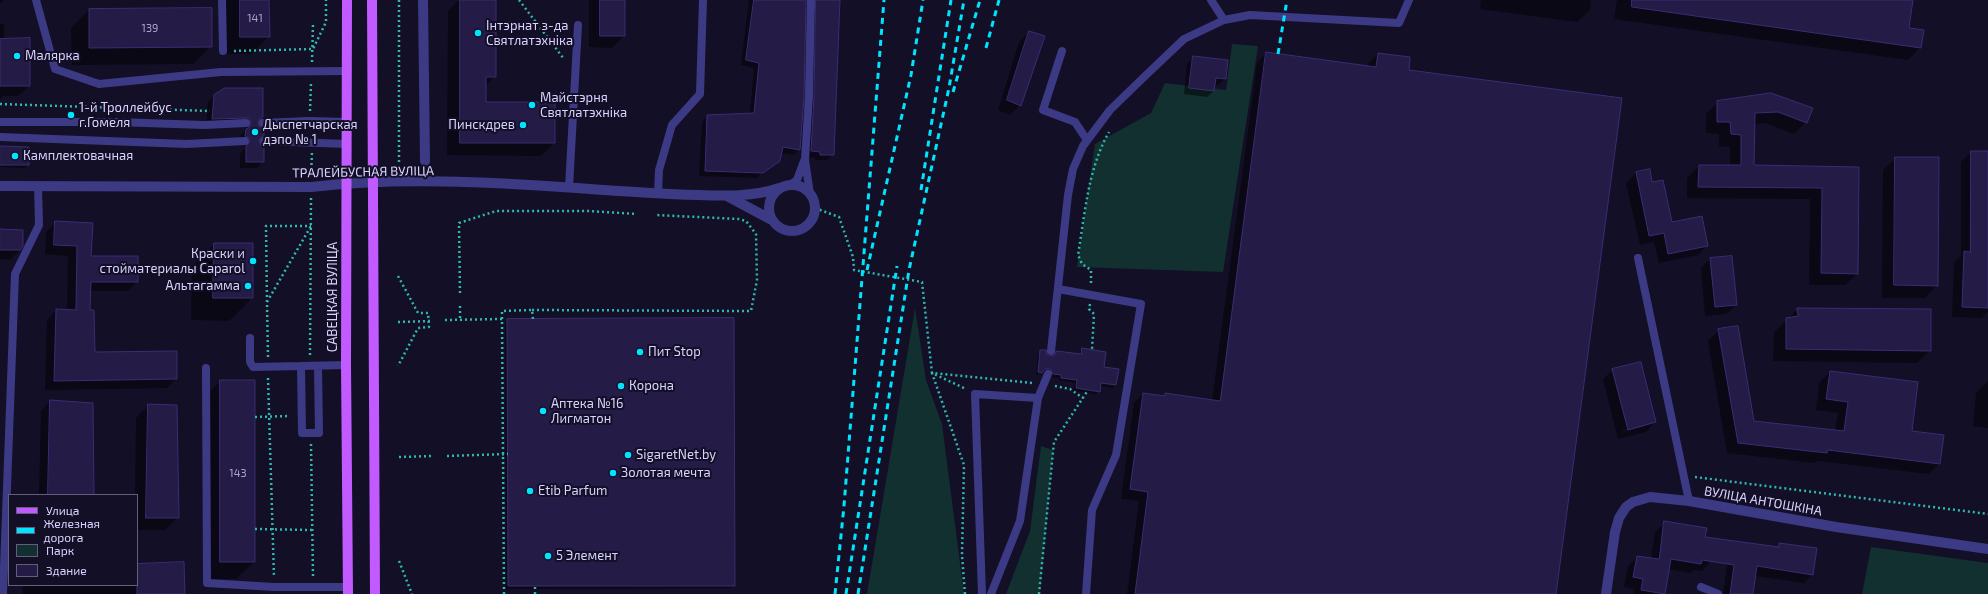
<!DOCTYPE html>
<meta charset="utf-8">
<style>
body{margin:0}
#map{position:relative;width:1988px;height:594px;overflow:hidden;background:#130f26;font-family:"Exo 2",sans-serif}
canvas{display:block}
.legend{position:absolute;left:8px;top:494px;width:130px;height:92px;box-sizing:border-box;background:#130f26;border:1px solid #625e7d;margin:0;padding:5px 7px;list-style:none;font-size:12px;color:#d9d4ff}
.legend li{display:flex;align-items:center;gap:8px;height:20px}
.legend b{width:20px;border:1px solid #625e7d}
</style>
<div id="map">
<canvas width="1988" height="594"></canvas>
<ul class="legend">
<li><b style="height:5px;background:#c25bff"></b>Улица</li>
<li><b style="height:5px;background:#00e5ff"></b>Железная дорога</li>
<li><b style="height:11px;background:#12302f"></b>Парк</li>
<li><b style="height:11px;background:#241b47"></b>Здание</li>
</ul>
</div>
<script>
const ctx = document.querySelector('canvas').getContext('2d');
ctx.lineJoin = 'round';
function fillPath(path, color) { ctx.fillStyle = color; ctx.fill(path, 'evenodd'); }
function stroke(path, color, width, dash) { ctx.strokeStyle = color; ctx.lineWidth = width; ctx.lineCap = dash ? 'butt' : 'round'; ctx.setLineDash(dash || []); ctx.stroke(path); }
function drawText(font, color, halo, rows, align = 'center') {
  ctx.font = font + ' "Exo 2",sans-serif'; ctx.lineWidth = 4; ctx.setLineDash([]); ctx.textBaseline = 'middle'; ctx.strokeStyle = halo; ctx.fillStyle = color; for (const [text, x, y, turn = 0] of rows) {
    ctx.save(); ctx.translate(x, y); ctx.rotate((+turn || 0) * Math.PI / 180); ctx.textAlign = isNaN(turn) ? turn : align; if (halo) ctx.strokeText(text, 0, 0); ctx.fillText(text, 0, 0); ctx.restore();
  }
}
fillPath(new Path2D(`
 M1232,44L1258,46L1223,272L1077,267L1095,144L1151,113L1165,83L1226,90Z
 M915,308L926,380L942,424L964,594H867Z
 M1041,446L1053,450L1040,594H1006L1030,531Z
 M1871,547L1988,563V594H1862Z`), '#12302f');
fillPath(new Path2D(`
 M0,0H4L0,4Z
 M222,0H268L269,36L251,54H223Z
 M459,0H495V76L485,87V103L554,143L541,156L447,155L448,11Z
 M589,0H624V36L612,48L589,47Z
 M749,0H804L799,149L794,155L780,153L779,160L756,178L699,176L702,122L708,116L750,114L754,68L741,65Z
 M805,0H839L833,154L827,160H815V158L806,157L809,1Z
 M1481,0H1591L1590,10L1577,22L1480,9Z
 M1617,0H1905L1908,29L1920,48L1908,60L1614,19Z
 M89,10L211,46L193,64L72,65L71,28Z
 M0,24H4V39L29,86L18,96H3L0,99Z
 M1029,32L1020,105L1010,115L998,110L1019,42Z
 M1266,53L1368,67V64L1378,54L1408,71L1555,594H1127L1139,501L1121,499L1134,403L1143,394L1163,396L1165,395L1212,401L1257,63Z
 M1194,57L1225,79L1218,85H1214V91L1207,97L1184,94L1187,64Z
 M1771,94L1806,122L1794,134L1765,123L1754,124L1753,166L1858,168L1857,274L1845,285H1809L1810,199L1687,198V178L1699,166H1730V147L1719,146V134L1706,133V114L1718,102Z
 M214,96L262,117L257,123L263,135L258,140L263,161L257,168H240V154L245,148L243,144L239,142L240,136L245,131L244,126L206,125L208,102Z
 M0,147L28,165L25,168L0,167Z
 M1971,152L1988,253V312L1982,318L1952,317L1954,262L1961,256V162Z
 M1896,158L1937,285L1925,298H1882L1883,170Z
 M1649,170L1652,183L1672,224L1707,245L1698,255L1659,263L1654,242L1640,245L1626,183L1636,173Z
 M56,222L90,257L137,281L128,291H89V311L94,353L176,379L167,388L45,390L47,320L56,310H67L68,256L45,254L46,232Z
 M0,230L20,250L10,260L0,259Z
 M214,244L252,298L229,321L191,320L192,267Z
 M1710,259L1736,305L1726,314L1705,316L1701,268Z
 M1798,309L1930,350L1917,363L1773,361L1774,332Z
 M508,320L734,585L731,588L506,589L505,323Z
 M1719,330L1753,422L1835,431L1838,413L1816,410L1819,383L1830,372L1911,432L1940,463L1929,474L1818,461L1815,463L1727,453L1708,341Z
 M1082,349L1103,368L1118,370L1116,385L1113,388L1100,386L1099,391L1096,394L1073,391L1075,383L1059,380V378L1050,377L1047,371L1036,375L1038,354L1041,351L1051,358L1057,352L1079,355Z
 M1613,370L1655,422L1646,432L1618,439L1603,379ZM1645,424V426L1623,432V430Z
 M221,381L254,562L236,579H203V398Z
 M1988,381V428L1973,426L1976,393Z
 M50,401L93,495H39L41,411Z
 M149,405L178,517L165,530H137V495H135L136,418Z
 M1665,523L1711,561L1702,571L1694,570L1691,573L1668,569L1664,594H1633L1634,589L1624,587L1628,566L1638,557L1651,559L1655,532Z
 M1780,544L1813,574L1804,583L1755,576L1752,594H1723L1729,551L1776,547Z
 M137,565L184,594H23L22,585H137Z`), '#0007');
const building = new Path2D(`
 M240,0H269L270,37H240Z
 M460,0H496V77H486V102H555V143H460Z
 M600,0H625V36H600Z
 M754,0H806L804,95L800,150L783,147L780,161L763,173L705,171L707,115L754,113L759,63L746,60Z
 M816,0H840L834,155H820V152L811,151L814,95Z
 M1632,0H1913L1909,28L1924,30L1921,48L1632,7Z
 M212,8V47L89,48V9Z
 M1029,31L1045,36L1021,106L1007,100Z
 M30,38V86H0V39Z
 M1266,52L1376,67L1378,53L1410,57L1409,70L1622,98L1556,594H1135L1148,492L1130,489L1143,393L1165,396V393L1220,401Z
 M1193,56L1228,60L1226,79L1216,78L1214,91L1189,88Z
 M225,88H263V117L260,119L258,123L259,126L264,128V136L260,138L259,141L261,145L264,147V162H246V146L250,141L249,138L245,136L246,129L249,127L251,123L249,118L212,119L214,95Z
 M1771,93L1813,108L1807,123L1778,112L1755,113L1754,165L1859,167L1858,274L1821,273L1822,188L1698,187L1699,165H1741V135L1731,134L1730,122H1717V101Z
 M0,146L29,147V165H0Z
 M1971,151H1988V308L1962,307L1964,251L1970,252Z
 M1895,157H1939L1938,286L1894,285Z
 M1650,169L1652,182L1663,180L1672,222L1702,216L1708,246L1668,254L1664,233L1649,236L1636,172Z
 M55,221L93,223L91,256H138V282H91L90,310H94L95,352L177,351V379L54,381L56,309L76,310L77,246L54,245Z
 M0,229L23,230V246L20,250H0Z
 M214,243H253V298H213Z
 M1732,256L1737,305L1715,307L1710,258Z
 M1797,308L1931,309V351L1786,349V318L1798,316Z
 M734,318L735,586H508L507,319Z
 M1738,326L1754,421L1844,431L1848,402L1826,399L1830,371L1918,382L1912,431L1944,435L1940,464L1828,450L1827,453L1738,443L1718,329Z
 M1082,348L1106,352L1104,367L1119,369L1116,385L1101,383L1100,392L1076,388L1077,380L1061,378V375L1053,374L1050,369H1045L1042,373L1038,372L1040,350H1046L1047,355L1051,356L1055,355L1056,351L1081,354Z
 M1641,362L1656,422L1628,430L1612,369Z
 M220,380H255V562H220Z
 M50,400L93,403L94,495H48Z
 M148,404L177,405L179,518H146Z
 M1664,521L1707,528L1705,537L1779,547V543L1817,548L1813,575L1757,566L1753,594H1730L1734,565L1702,560L1701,564L1671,559L1665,594L1641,590L1643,579L1633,577L1637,556L1659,559Z
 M184,562L185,594H137V564Z`);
fillPath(building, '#241b47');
stroke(building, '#3b2d73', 1);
stroke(new Path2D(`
 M399,0V163
 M519,0L564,59
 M234,51L313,49L326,22V0
 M312,62L313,24
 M0,104L210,111
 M310,111L311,83
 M311,175L312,152
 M815,208L839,217L853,257L854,270L922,282L932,373L966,389
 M398,276L418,313H428L429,327L418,328L398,366
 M1091,283V270L1082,264L1078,255C1085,213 1088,169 1109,132
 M460,293L459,223L496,211H589L637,214
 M267,302L266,226H311
 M1090,304L1089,309L1094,314L1092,350
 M460,306V320
 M532,310L751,311L757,280L756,234L746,221L739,219L655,215
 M502,319V311L532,310L533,319
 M445,320L502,319L504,594
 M398,322L432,321
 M310,355L311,198
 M268,357L267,302L311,226
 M268,378L274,577
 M1055,386L1070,389L1083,398
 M255,417L290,416
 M311,444L313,577
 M447,456L508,454
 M399,457L432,456
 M1695,477L1988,514
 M255,529L312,530
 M399,561L412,594
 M535,594V586
 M965,594L962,555L964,465L932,373L1032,383
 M1039,594L1054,442L1088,390`), '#2fb8b0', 2.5, [2, 3]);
stroke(new Path2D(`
 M36,0L55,69L99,84L221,72L347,71
 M222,0L223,51
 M1211,0L1224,20
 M1062,51L1043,110L1075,122L1087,140
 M0,122H116L204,125L246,123
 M263,123L309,121L347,122
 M0,137L187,144L245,141
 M264,141L347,144
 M790,185L797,180L804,161
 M569,187L578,25
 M658,194L659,170L672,125L700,94L703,0
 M810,194L805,160L809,95L811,0
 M1638,258L1689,501
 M1058,289L1141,304L1116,455L1092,510L1086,594
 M250,338V362L253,367L301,366
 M1051,351L1068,195L1073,169L1083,146L1110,110L1143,78L1184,39L1224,20L1250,15L1399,23L1409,0
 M318,366L319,433H302L301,366L346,365
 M206,368L207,583L274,587H348
 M1701,587L1718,594
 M3,594L15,274L39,225L38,186
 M982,594L975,394L1038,398
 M991,594L1020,521L1038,398L1048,374`), '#3d3a85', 8);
stroke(new Path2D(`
 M423,0L425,161
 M769 208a23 23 0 1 1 46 0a23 23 0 1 1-46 0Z
 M0,186L311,187C397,177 491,182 577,188C617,191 658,194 698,195C725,196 753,197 779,188
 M727,196L770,219
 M1606,594L1615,532L1619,518L1626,507L1633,502L1650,497L1689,501L1836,527L1988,549`), '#3d3a85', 10);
stroke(new Path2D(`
 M347,0L346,365L348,594
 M372,0L375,594`), '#c25bff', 10);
stroke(new Path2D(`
 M986,48L999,0
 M1278,54L1287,0
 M953,92L980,0
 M921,190L951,0
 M867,270L911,75L923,0
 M835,594L844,506L884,0
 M846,594L897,266
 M858,594L909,270L949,88L964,0`), '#00e5ff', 3, [6, 5]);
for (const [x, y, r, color] of [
 [478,33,4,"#00e5ff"],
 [17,56,4,"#00e5ff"],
 [532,105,4,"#00e5ff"],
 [71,115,4,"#00e5ff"],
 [523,125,4,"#00e5ff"],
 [255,132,4,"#00e5ff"],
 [15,156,4,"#00e5ff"],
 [253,261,4,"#00e5ff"],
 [248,286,4,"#00e5ff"],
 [640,352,4,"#00e5ff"],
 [621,386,4,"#00e5ff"],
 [543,411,4,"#00e5ff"],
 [628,455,4,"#00e5ff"],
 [613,473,4,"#00e5ff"],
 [530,491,4,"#00e5ff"],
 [548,556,4,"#00e5ff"]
]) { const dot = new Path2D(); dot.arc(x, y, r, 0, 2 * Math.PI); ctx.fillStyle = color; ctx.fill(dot); stroke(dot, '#130f26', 1.5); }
drawText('11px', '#aca6d1', null, [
 ["141",255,18],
 ["139",150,28],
 ["143",238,473]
]);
drawText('13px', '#d9d4ff', '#130f26', [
 ["Інтэрнат з-да",486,26],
 ["Святлатэхніка",486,41],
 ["Малярка",25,56],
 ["Майстэрня",540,98],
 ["Святлатэхніка",540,113],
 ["1-й Троллейбус",79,108],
 ["г.Гомеля",79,123],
 ["Дыспетчарская",263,125],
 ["дэпо № 1",263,140],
 ["Пинскдрев",515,125,"right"],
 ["Камплектовачная",23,156],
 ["Краски и",245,254,"right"],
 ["стойматериалы Сaparol",245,269,"right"],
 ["Альтагамма",240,286,"right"],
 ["Пит Stop",648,352],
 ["Корона",629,386],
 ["Аптека №16",551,404],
 ["Лигматон",551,419],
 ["SigaretNet.by",636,455],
 ["Золотая мечта",621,473],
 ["Etib Parfum",538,491],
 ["5 Элемент",556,556]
], 'left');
drawText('13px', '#d9d4ff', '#130f26', [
 ["ТРАЛЕЙБУСНАЯ ВУЛІЦА",363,172,-1],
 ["САВЕЦКАЯ ВУЛІЦА",333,297,-90],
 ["ВУЛІЦА АНТОШКІНА",1763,501,10]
]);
</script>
